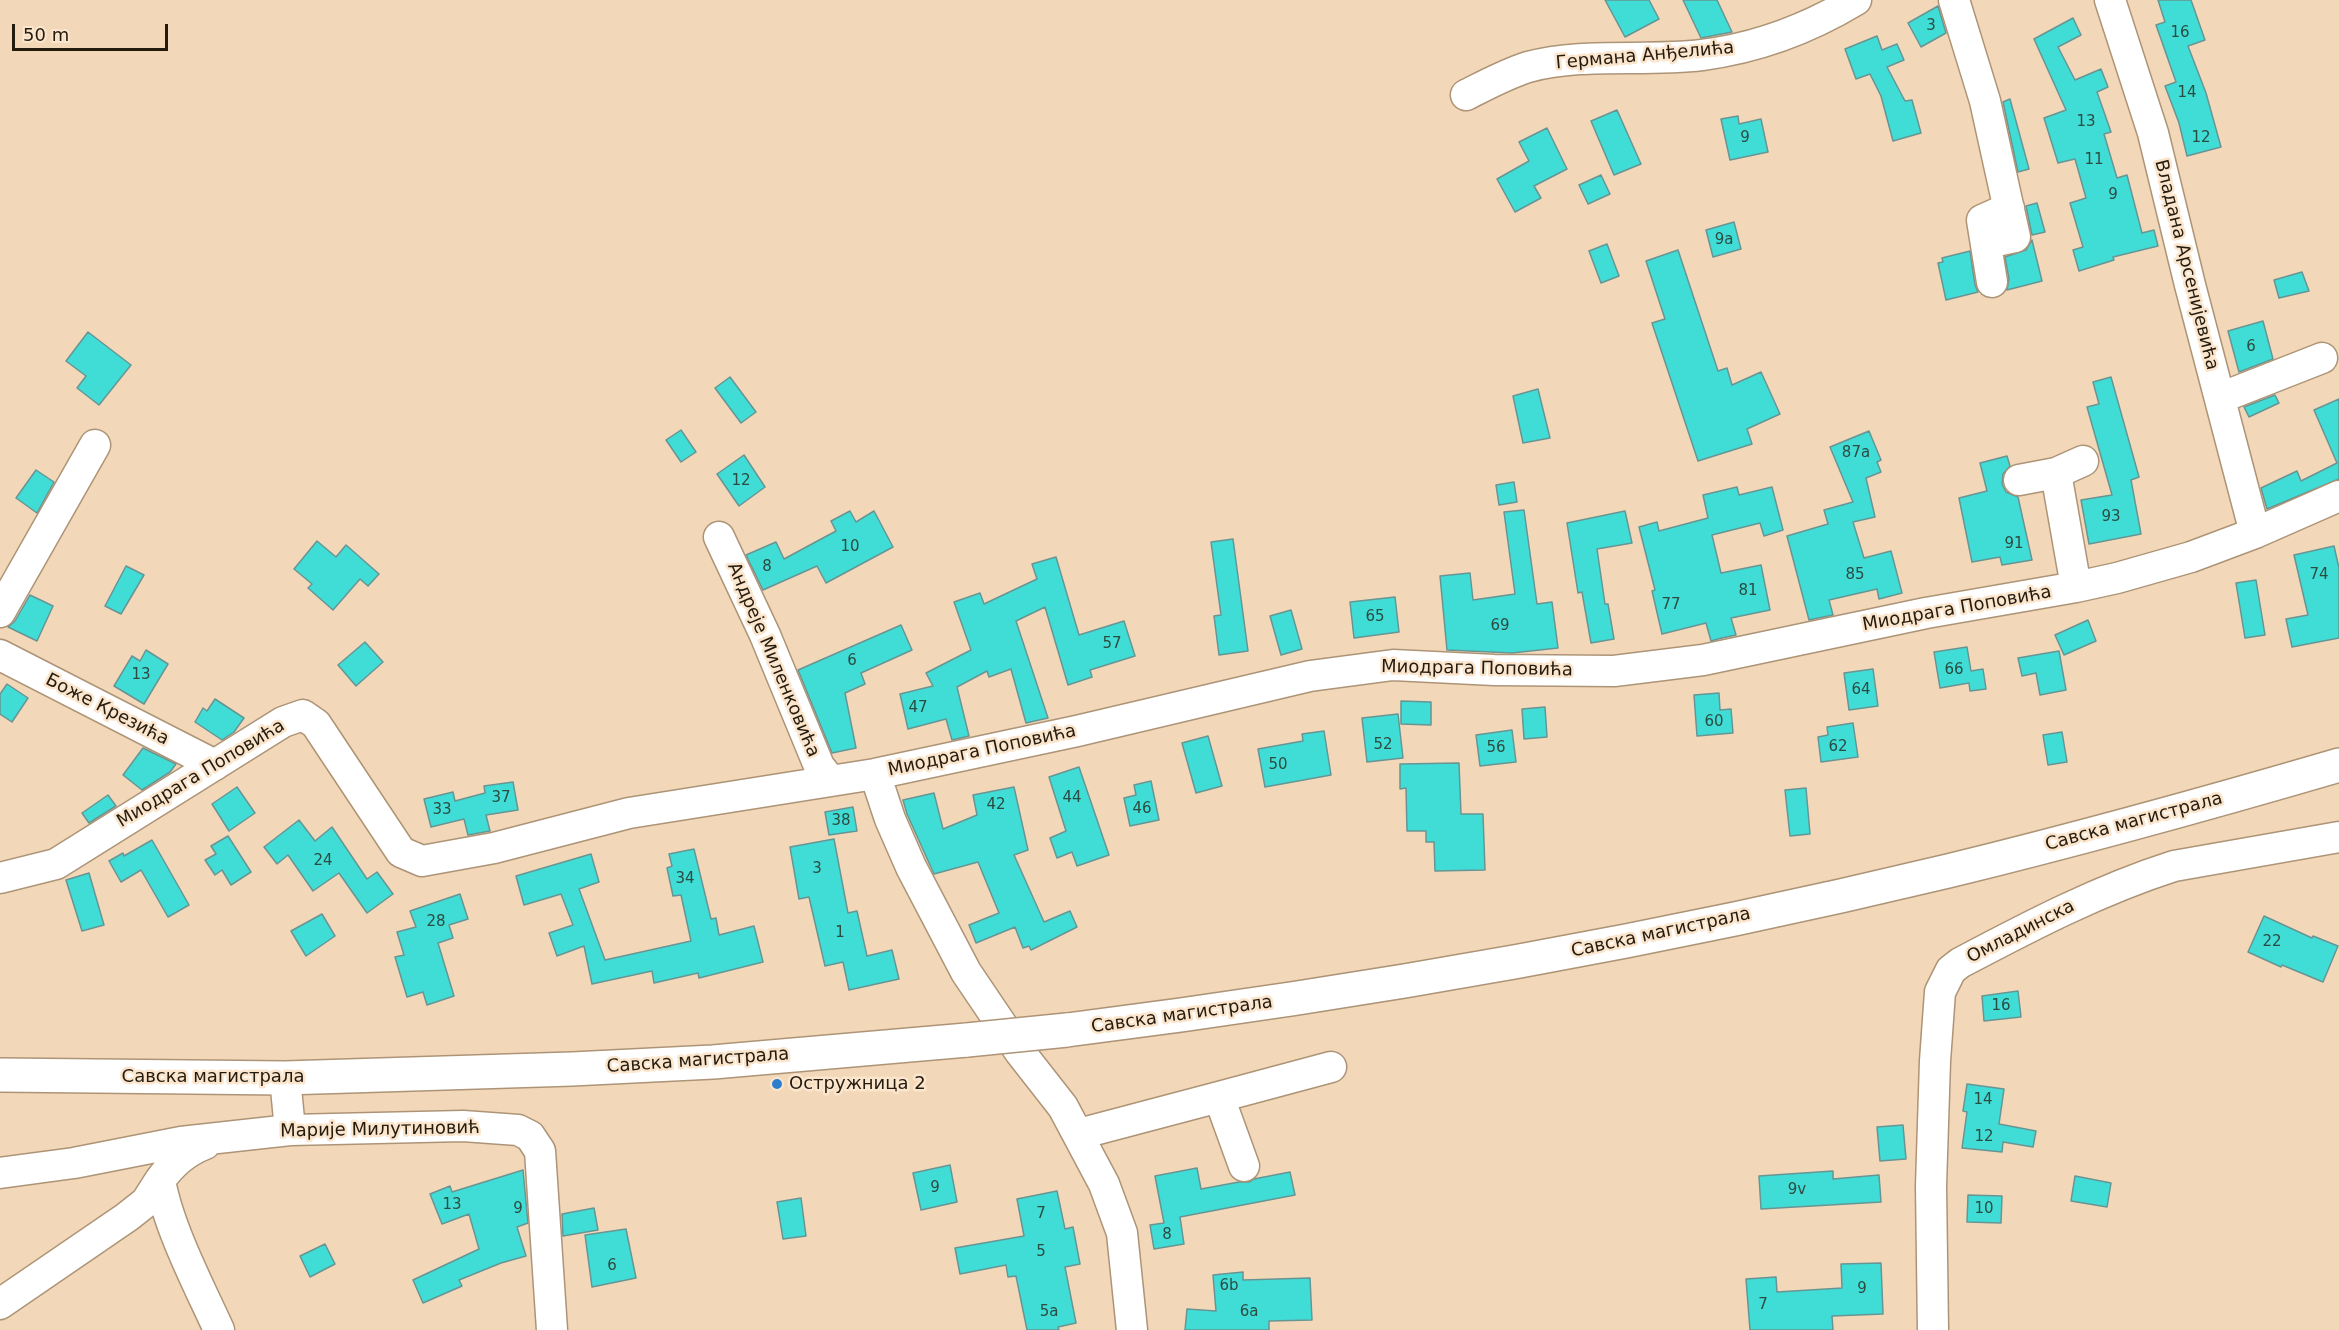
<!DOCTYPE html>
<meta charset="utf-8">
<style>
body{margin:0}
#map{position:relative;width:2339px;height:1330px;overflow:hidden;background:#f2d8b9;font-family:"DejaVu Sans",sans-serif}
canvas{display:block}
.scale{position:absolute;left:12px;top:24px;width:156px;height:27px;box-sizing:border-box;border:3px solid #241b0f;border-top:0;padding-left:8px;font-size:18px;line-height:21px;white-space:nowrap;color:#241b0f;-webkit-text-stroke:4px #fbe6cd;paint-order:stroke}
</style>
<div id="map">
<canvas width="2339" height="1330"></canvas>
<div class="scale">50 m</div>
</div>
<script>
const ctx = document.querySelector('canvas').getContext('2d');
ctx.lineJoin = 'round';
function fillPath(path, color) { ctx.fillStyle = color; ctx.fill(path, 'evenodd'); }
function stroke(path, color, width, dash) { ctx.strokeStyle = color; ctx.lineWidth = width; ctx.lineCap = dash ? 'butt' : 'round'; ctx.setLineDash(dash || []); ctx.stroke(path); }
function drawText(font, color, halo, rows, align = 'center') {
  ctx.font = font + ' "DejaVu Sans",sans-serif'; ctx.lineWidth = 5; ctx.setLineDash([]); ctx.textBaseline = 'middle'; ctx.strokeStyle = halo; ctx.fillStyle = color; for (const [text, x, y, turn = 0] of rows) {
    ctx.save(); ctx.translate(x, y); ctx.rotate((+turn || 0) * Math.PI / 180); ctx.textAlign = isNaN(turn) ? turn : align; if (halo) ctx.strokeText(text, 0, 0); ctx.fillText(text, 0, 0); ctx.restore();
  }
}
const building = new Path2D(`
 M1605,0H1649L1659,19L1625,37Z
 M1683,0H1717L1732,32L1701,38Z
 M2158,0H2191L2205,40L2188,46L2206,93L2221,147L2187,156L2179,123L2165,86L2176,82L2156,25L2165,22Z
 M1938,6L1946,33L1921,47L1908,23Z
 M2073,18L2081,35L2058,47L2075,80L2101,69L2108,87L2097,92L2111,132L2104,134L2117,178L2127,175L2142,233L2154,230L2158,246L2113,257L2114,260L2079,271L2073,250L2083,247L2070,203L2086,198L2075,159L2058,163L2044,118L2066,110L2034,39Z
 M1877,36L1882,50L1897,44L1904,60L1887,67L1905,101L1912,100L1921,133L1893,141L1881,96L1870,74L1856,79L1845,49Z
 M2010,99L2029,169L2018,172L2003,102Z
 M1617,110L1641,164L1614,175L1591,121Z
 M1738,116L1739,124L1761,119L1768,152L1730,160L1721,119Z
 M1547,128L1567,169L1534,186L1541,198L1515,212L1497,179L1529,161L1519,142Z
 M1601,175L1610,194L1588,204L1579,185Z
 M2037,203L2045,232L2032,235L2026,206Z
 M1734,222L1741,249L1713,257L1706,230Z
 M2032,240L2042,281L2007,290L2009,279L2005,257L2026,250Z
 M1607,244L1619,276L1601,283L1589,251Z
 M1678,250L1718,371L1727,368L1732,385L1761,372L1780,414L1747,429L1752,444L1698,461L1652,323L1665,319L1646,261Z
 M1970,251L1975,285L1978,292L1946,300L1938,263L1943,262L1942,258Z
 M2302,272L2309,291L2279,298L2274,280Z
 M2263,321L2273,359L2239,372L2228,331Z
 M88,332L131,365L99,405L77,388L86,376L66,361Z
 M730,377L756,412L741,423L715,388Z
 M2111,377L2139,477L2131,480L2141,534L2089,544L2081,500L2112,495L2087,407L2099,404L2093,382Z
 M1538,389L1550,438L1523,443L1513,396Z
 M2275,395L2279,403L2249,417L2244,407Z
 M2339,399V479L2267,509L2261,488L2297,471L2301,481L2337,463L2314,410Z
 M681,430L696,452L681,462L666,440Z
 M1869,431L1881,460L1877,462L1881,472L1866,478L1875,517L1853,522L1864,558L1891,551L1902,593L1879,599L1877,589L1829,600L1833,615L1809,620L1787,536L1828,524L1824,510L1853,502L1830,447Z
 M744,455L765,487L739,506L717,474Z
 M2007,456L2010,466L2003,474L2002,484L2006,492L2018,497L2032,560L2002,565L2000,557L1972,562L1959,498L1987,491L1980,463Z
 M36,470L54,482L37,513L16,498Z
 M1514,482L1517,502L1499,505L1496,485Z
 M1737,487L1739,495L1772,487L1783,530L1764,536L1760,523L1712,535L1721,573L1761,565L1770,610L1731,618L1736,635L1722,638L1711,641L1706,623L1662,634L1652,591L1655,590L1639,527L1657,522L1659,531L1708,518L1703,495Z
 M1524,510L1537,604L1552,602L1558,648L1512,653L1447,650L1440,576L1470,573L1473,600L1515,594L1504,512Z
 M850,511L856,522L874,511L893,547L826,583L817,566L763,590L746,555L776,542L784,559L836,531L831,521Z
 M1625,511L1632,543L1597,549L1605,604H1608L1614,639L1591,643L1582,592L1578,593L1567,523Z
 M1233,539L1248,651L1219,655L1214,616L1221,615L1211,542Z
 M317,541L336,557L346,545L379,574L368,586L360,579L333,610L308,588L312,584L294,569Z
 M2334,546L2339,568V638L2292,647L2286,619L2308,615L2294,555Z
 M1056,557L1079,635L1124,621L1135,656L1090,670L1092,677L1068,685L1045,607L1016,621L1048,718L1026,723L1011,669L989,677L987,671L957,687L969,736L952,740L946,719L908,729L900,694L933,686L926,673L971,650L954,602L980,593L984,604L1037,579L1032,564Z
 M126,566L144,575L121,614L105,606Z
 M2256,580L2265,635L2245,638L2236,583Z
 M30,595L53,606L37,641L8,627L15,621Z
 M1395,597L1399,632L1354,638L1350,602Z
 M1291,610L1302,649L1281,655L1270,616Z
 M2088,620L2096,641L2064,655L2055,635Z
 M901,625L912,650L861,673L865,684L845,693L856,748L832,753L798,670Z
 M365,642L383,662L356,686L338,665Z
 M1967,647L1971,671L1983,669L1986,689L1970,691L1969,683L1940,688L1934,652Z
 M146,650L168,664L144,704L114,686L132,656L140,661Z
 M2059,651L2066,690L2040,695L2036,673L2022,676L2018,658Z
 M1873,669L1878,706L1849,710L1844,673Z
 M7,684L28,698L12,722L0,714V694Z
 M1719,693L1720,710L1731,709L1733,733L1697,736L1694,695Z
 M215,699L244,718L234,732L222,740L195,722L203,708L207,711Z
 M1401,701L1431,702V725L1401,724Z
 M1545,707L1547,737L1524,739L1522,709Z
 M1398,714L1403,758L1367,762L1362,718Z
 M1853,723L1858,757L1821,762L1818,737L1828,735L1827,727Z
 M1512,730L1516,762L1480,766L1476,735Z
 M1324,731L1331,775L1265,787L1258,749L1303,741L1302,734Z
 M2062,732L2067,762L2048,765L2043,735Z
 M1208,736L1222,786L1196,793L1182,743Z
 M143,748L176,764L170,772L142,790L123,775Z
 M1459,763L1461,814H1483L1485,870L1435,871L1434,842H1426V831H1407L1406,788L1400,789V764Z
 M1079,767L1109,855L1077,866L1072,852L1057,858L1050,838L1066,831L1049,777Z
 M1151,781L1159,820L1130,826L1124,798L1136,795L1134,785Z
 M513,782L518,810L486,815L490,831L468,835L464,819L431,827L424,799L453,792L455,801L485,793L484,786Z
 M237,787L255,813L229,831L212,804Z
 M1014,787L1028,850L1014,855L1044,922L1070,911L1077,927L1031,950L1029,946L1023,948L1015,927L976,943L969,925L999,913L978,862L934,874L907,814L903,800L934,793L943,829L977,815L973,795Z
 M1806,788L1810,834L1790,836L1785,790Z
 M108,795L116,806L89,823L82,813Z
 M853,807L857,831L829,835L825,812Z
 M299,820L315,841L332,827L367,879L377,872L393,894L367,913L339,873L313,891L288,855L277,864L264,847Z
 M228,836L251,872L231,885L222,870L215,875L205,860L216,854L211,846Z
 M834,839L848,913L857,911L867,956L892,950L899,979L849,990L843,962L825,966L809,897L799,899L790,847Z
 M152,840L189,905L168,917L141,870L121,882L109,861L123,853L124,856Z
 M694,849L711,919L716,918L719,935L754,926L763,962L699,978L698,973L654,983L652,971L592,984L584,946L557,956L549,933L573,925L561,894L524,905L516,876L591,854L599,882L579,889L605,960L691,941L681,895L673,896L667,868L672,866L669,854Z
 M89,873L104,925L82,931L66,880Z
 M460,894L468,919L449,925L453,938L438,943L454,996L427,1005L423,992L407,997L395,957L404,955L397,932L416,927L410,911Z
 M322,914L335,936L306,956L291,931Z
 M2264,916L2312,938L2313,936L2338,946L2323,982L2282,965L2281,967L2248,952Z
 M2018,991L2021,1017L1984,1021L1982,996Z
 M1967,1084L2004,1089L1999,1124L2036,1131L2033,1147L2003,1142L2002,1152L1962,1148L1967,1112L1963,1111Z
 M1903,1125L1906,1159L1880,1161L1877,1127Z
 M950,1165L957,1202L921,1210L913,1173Z
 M1197,1168L1201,1189L1239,1182H1249L1254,1179L1290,1172L1295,1195L1180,1217L1184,1244L1154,1249L1150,1225L1164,1223L1155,1176Z
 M523,1170L528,1223L517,1227L526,1256L501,1263L459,1280L462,1286L423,1303L413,1280L479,1249L469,1214L442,1224L430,1194L450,1186L452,1192Z
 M1833,1171V1179L1879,1175L1881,1202L1761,1209L1759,1176Z
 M2075,1176L2111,1183L2107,1207L2071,1201Z
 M1057,1191L1065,1229L1073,1227L1080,1264L1065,1267L1076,1323L1058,1327L1059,1330H1027L1016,1276L1008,1277L1006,1265L960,1274L955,1248L1024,1236L1017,1199Z
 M1968,1195L2002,1196L2001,1223L1967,1222Z
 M801,1198L806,1236L783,1239L777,1202Z
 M594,1208L598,1230L563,1236L562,1214Z
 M626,1229L636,1278L592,1287L585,1235Z
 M325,1244L335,1264L310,1277L300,1256Z
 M1881,1263L1883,1314L1832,1316L1833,1330H1750L1746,1279L1776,1277L1777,1292L1842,1288L1841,1264Z
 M1243,1272V1280L1310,1278L1312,1320L1269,1321V1330H1185L1187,1309L1216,1311L1213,1275Z`);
fillPath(building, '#40ddd7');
stroke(building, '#679593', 1.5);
const minor = new Path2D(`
 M1954,0L1985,101L2015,237L1987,243
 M2110,0L2153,133L2190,285L2255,533
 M1466,95C1486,85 1506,74 1528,67C1584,52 1644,62 1702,55C1757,48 1808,29 1856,0
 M1992,282L1982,220L2009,208
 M2220,398L2322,358
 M2056,473L2083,461
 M2019,480L2056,473L2076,587
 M719,537L765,635L819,766L831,781
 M0,612L95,445
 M0,655L215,765
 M875,774L890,819L911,867L966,972L1020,1052L1063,1107L1104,1184L1122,1233L1132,1330
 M0,878L56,864L283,722L303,715L316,724L401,852L422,861L494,848L629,813L875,774L1077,731L1310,676L1393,665L1494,670L1614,671L1703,660L1926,613L2076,587L2117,578L2191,557L2255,533L2339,496
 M285,1078L290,1130
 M1219,1097L1331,1067
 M1079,1134L1219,1097L1244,1166
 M205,1144C185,1152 173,1163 160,1180C168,1227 199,1286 219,1330
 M0,1173L74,1163L181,1142L290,1130L463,1126L518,1130L530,1136L540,1151L552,1330
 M0,1304L127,1217L146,1202L160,1180
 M1933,1330L1931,1186L1935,1061L1940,992L1951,970L1960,963C2030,926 2099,890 2174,866L2339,837`);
const major = new Path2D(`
 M1067,1030C1363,993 1657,941 1948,871C2079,839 2209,803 2339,765
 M0,1075L285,1078L572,1069L713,1062L967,1040`);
stroke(minor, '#ad9477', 33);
stroke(major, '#ad9477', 36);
stroke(minor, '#fff', 30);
stroke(major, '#fff', 33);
const majorBridge = new Path2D(`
 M967,1040L1067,1030`);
stroke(majorBridge, '#ad9477', 36, []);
stroke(majorBridge, '#fff', 33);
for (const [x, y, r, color] of [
 [777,1084,6,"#2d7fce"]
]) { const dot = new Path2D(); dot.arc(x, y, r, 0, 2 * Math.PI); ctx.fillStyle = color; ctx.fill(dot); stroke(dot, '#fbe6cd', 2); }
drawText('15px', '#2b4c41', null, [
 ["3",1931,26],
 ["16",2180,33],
 ["14",2187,93],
 ["13",2086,122],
 ["9",1745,138],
 ["12",2201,138],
 ["11",2094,160],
 ["9",2113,195],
 ["9a",1724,240],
 ["6",2251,347],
 ["87a",1856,453],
 ["12",741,481],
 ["93",2111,517],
 ["91",2014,544],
 ["10",850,547],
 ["8",767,567],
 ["85",1855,575],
 ["74",2319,575],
 ["81",1748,591],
 ["77",1671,605],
 ["65",1375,617],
 ["69",1500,626],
 ["57",1112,644],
 ["6",852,661],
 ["66",1954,670],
 ["13",141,675],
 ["64",1861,690],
 ["47",918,708],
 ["60",1714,722],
 ["52",1383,745],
 ["62",1838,747],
 ["56",1496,748],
 ["50",1278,765],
 ["37",501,798],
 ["44",1072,798],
 ["42",996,805],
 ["46",1142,809],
 ["33",442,810],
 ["38",841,821],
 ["24",323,861],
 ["3",817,869],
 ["34",685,879],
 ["28",436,922],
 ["1",840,933],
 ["22",2272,942],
 ["16",2001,1006],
 ["14",1983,1100],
 ["12",1984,1137],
 ["9",935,1188],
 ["9v",1797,1190],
 ["13",452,1205],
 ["9",518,1209],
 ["10",1984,1209],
 ["7",1041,1214],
 ["8",1167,1235],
 ["5",1041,1252],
 ["6",612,1266],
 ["6b",1229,1286],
 ["9",1862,1289],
 ["7",1763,1305],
 ["5a",1049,1312],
 ["6a",1249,1312]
]);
drawText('18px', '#241b0f', '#fbe6cd', [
 ["Германа Анђелића",1645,56,-5],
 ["Владана Арсенијевића",2186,265,76],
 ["Миодрага Поповића",1957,609,-10],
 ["Андреје Миленковића",773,660,67],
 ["Миодрага Поповића",1477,669,1],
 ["Боже Крезића",107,710,27],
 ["Миодрага Поповића",982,751,-12],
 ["Миодрага Поповића",201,774,-31],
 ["Савска магистрала",2134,822,-15],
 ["Омладинска",2021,932,-27],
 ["Савска магистрала",1661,933,-12],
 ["Савска магистрала",1182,1015,-8],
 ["Савска магистрала",698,1061,-4],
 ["Савска магистрала",213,1077],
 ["Марије Милутиновић",380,1130,-1]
]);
drawText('18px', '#241b0f', '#fbe6cd', [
 ["Остружница 2",789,1084]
], 'left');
</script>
